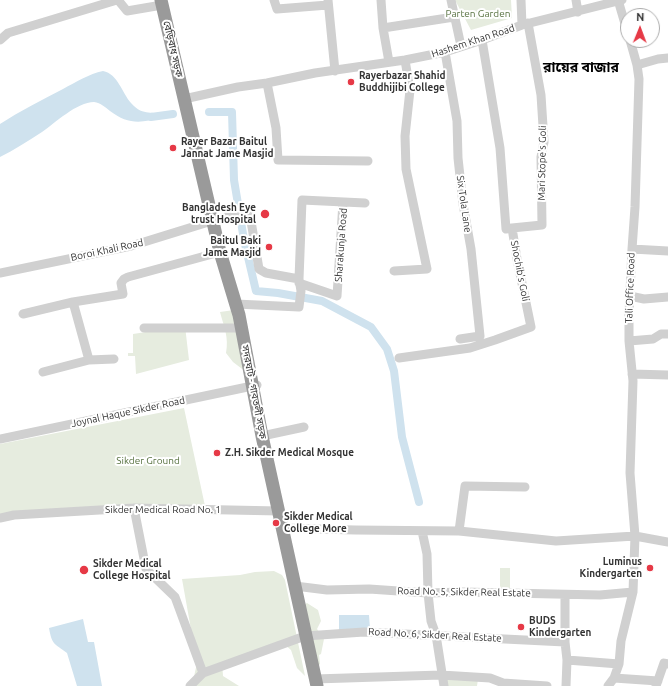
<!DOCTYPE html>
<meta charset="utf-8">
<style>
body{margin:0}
#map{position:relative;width:668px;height:686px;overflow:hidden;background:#fff;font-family:Ubuntu,sans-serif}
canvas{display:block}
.north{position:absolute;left:620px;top:8px;width:40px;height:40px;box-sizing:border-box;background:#fff;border:1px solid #adadad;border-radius:50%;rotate:1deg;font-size:11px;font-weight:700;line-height:16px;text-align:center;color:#333}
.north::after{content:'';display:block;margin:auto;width:14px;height:18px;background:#e63946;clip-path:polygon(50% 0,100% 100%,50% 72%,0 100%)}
</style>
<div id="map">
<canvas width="668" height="686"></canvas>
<div class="north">N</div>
</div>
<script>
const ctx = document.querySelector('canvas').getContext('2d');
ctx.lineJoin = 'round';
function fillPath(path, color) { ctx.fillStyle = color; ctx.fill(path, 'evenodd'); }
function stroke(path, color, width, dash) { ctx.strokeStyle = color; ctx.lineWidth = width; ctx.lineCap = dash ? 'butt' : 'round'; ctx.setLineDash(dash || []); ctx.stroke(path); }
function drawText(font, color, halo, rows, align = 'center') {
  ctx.font = font + ' Ubuntu,"Noto Sans Bengali",sans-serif'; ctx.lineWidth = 4; ctx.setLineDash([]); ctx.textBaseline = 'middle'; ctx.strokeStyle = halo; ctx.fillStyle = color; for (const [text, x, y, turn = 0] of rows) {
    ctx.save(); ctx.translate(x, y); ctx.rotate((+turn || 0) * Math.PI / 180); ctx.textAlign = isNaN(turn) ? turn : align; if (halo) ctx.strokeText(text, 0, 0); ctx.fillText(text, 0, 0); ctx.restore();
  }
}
fillPath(new Path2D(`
 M455,0H511L512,18L471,30Z
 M234,310L250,375L233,362L226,353C229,337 224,327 220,312Z
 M185,326L189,360L136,374L135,356H128V353H133V334Z
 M184,408L205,506L0,516V444Z
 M500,568H510V588H500Z
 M274,571L282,575L285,580L305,676L297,668L291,650L284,644L222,663L223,676L239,686H193V681L197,663L182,579L240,575L255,572Z
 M307,603L318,610L321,621L317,629L324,639L321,654L319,655L320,664L314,670L301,607Z
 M445,677L478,679L477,686H446Z`), '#e6ecdf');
fillPath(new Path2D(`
 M103,71C118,74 122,93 131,103C144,118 154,109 162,116L161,117C141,124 127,124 110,111C105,107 101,103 94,102C77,102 55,123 42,132C28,141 14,150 0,157V124C20,111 42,100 63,89C76,82 89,74 103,71Z
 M339,615H369L370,629L339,630Z
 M83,619L88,642H94L102,686H77L67,653C54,643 52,645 49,628Z`), '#cfe2ee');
stroke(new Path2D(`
 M209,112H232L234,180L244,240L256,291L278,293L322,301L371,327L387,349L394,371L402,437L419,502
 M151,117L173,114`), '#cfe2ee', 8);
stroke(new Path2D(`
 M118,0L127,11L162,5
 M274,0L277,9L328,5
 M328,0L335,71
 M381,0L383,28L389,62
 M451,0L461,46
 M521,0L522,25
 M576,0L578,12
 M618,0L628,34
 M383,28L454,17
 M0,40L8,33L117,0
 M445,52L457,121L458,158L463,204L471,249L480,336L460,339
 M637,65L658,59L668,58
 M267,83L276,128L278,160L368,161
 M184,99L238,87L267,83L315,73L405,60L445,52L482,40L522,25L622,0
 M512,228L542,225L541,157L544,142L541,95L528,23
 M632,249L668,251
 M394,271L427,269L406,169L405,136L410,90L405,60
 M0,273L131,246L228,216L250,215L259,269L266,273L299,279
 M299,283L337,296L343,202
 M630,296L644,299L668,297
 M73,302L89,360
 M236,304L299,307L301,291L299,279L302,200L365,203
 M23,314L73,302L123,294L121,283L124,279L128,277L220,252
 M144,328H243
 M629,341L653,339L661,334H668
 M399,358L470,348L495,340L531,327L517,259L512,228L506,229L500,148L482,40
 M43,372L89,360L114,359
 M632,374L668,375
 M262,436L304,427
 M0,439L257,385
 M134,508L146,569L175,597L203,673
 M0,518L14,515L134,508L279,511
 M283,528L355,530L459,531L556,541L635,536L668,542
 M422,531L427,554L428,593L431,621L436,635L444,686
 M459,531L465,486L525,487
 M295,586L327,590L369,589L428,593L463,592L600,595L633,592
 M565,595V642L567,660L566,686
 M567,660L619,664
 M614,678L658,681
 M315,679L441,675L490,678L503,683L547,686
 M190,686L203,673L305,636L364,632L565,642
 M608,686L614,678L619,664L621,641L633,592L635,536L630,473L633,381L629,341V314L632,249L635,207L639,79L637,65L630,40
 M656,686L664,663L668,664`), '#d0d0d0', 9);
stroke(new Path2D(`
 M161,0L220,252L239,315L262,436L317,686`), '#9a9a9a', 13);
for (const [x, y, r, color] of [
 [351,82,4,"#e63946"],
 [173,148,4,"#e63946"],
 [265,214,5,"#e63946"],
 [269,247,4,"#e63946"],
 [217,453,4,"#e63946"],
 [276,523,4,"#e63946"],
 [650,568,4,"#e63946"],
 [84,570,5,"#e63946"],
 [521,627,4,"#e63946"]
]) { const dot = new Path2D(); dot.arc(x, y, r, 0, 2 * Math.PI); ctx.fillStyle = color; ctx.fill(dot); stroke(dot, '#fff', 1.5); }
drawText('10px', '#56703f', '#fff', [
 ["Parten Garden",478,14],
 ["Sikder Ground",148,461]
]);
drawText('10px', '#333', '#fff', [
 ["Hashem Khan Road",473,41,-18],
 ["বেড়িবাধ সড়ক",173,49,77],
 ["Mari Stope's Goli",542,163,-89],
 ["Six Tola Lane",464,204,82],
 ["Sharakunja Road",341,245,-86],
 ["Boroi Khali Road",107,250,-12],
 ["Shochib's Goli",520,271,79],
 ["Tali Office Road",630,288,-88],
 ["সদরঘাট - গাবতলী সড়ক",254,392,79],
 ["Joynal Haque Sikder Road",128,412,-12],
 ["Sikder Medical Road No. 1",163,510],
 ["Road No. 5, Sikder Real Estate",464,592,1],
 ["Road No. 6, Sikder Real Estate",435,635,3]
]);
drawText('bold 10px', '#333', '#fff', [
 ["Rayerbazar Shahid",359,76],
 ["Buddhijibi College",359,88],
 ["Rayer Bazar Baitul",181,142],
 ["Jannat Jame Masjid",181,154],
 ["Bangladesh Eye",256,208,"right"],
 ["trust Hospital",256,220,"right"],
 ["Baitul Baki",261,241,"right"],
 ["Jame Masjid",261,253,"right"],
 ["Z.H. Sikder Medical Mosque",225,453],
 ["Sikder Medical",284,517],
 ["College More",284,529],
 ["Luminus",642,562,"right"],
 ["Kindergarten",642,574,"right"],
 ["Sikder Medical",93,564],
 ["College Hospital",93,576],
 ["BUDS",529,621],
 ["Kindergarten",529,633]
], 'left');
drawText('bold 14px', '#000', '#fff', [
 ["রায়ের বাজার",581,67]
]);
</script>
